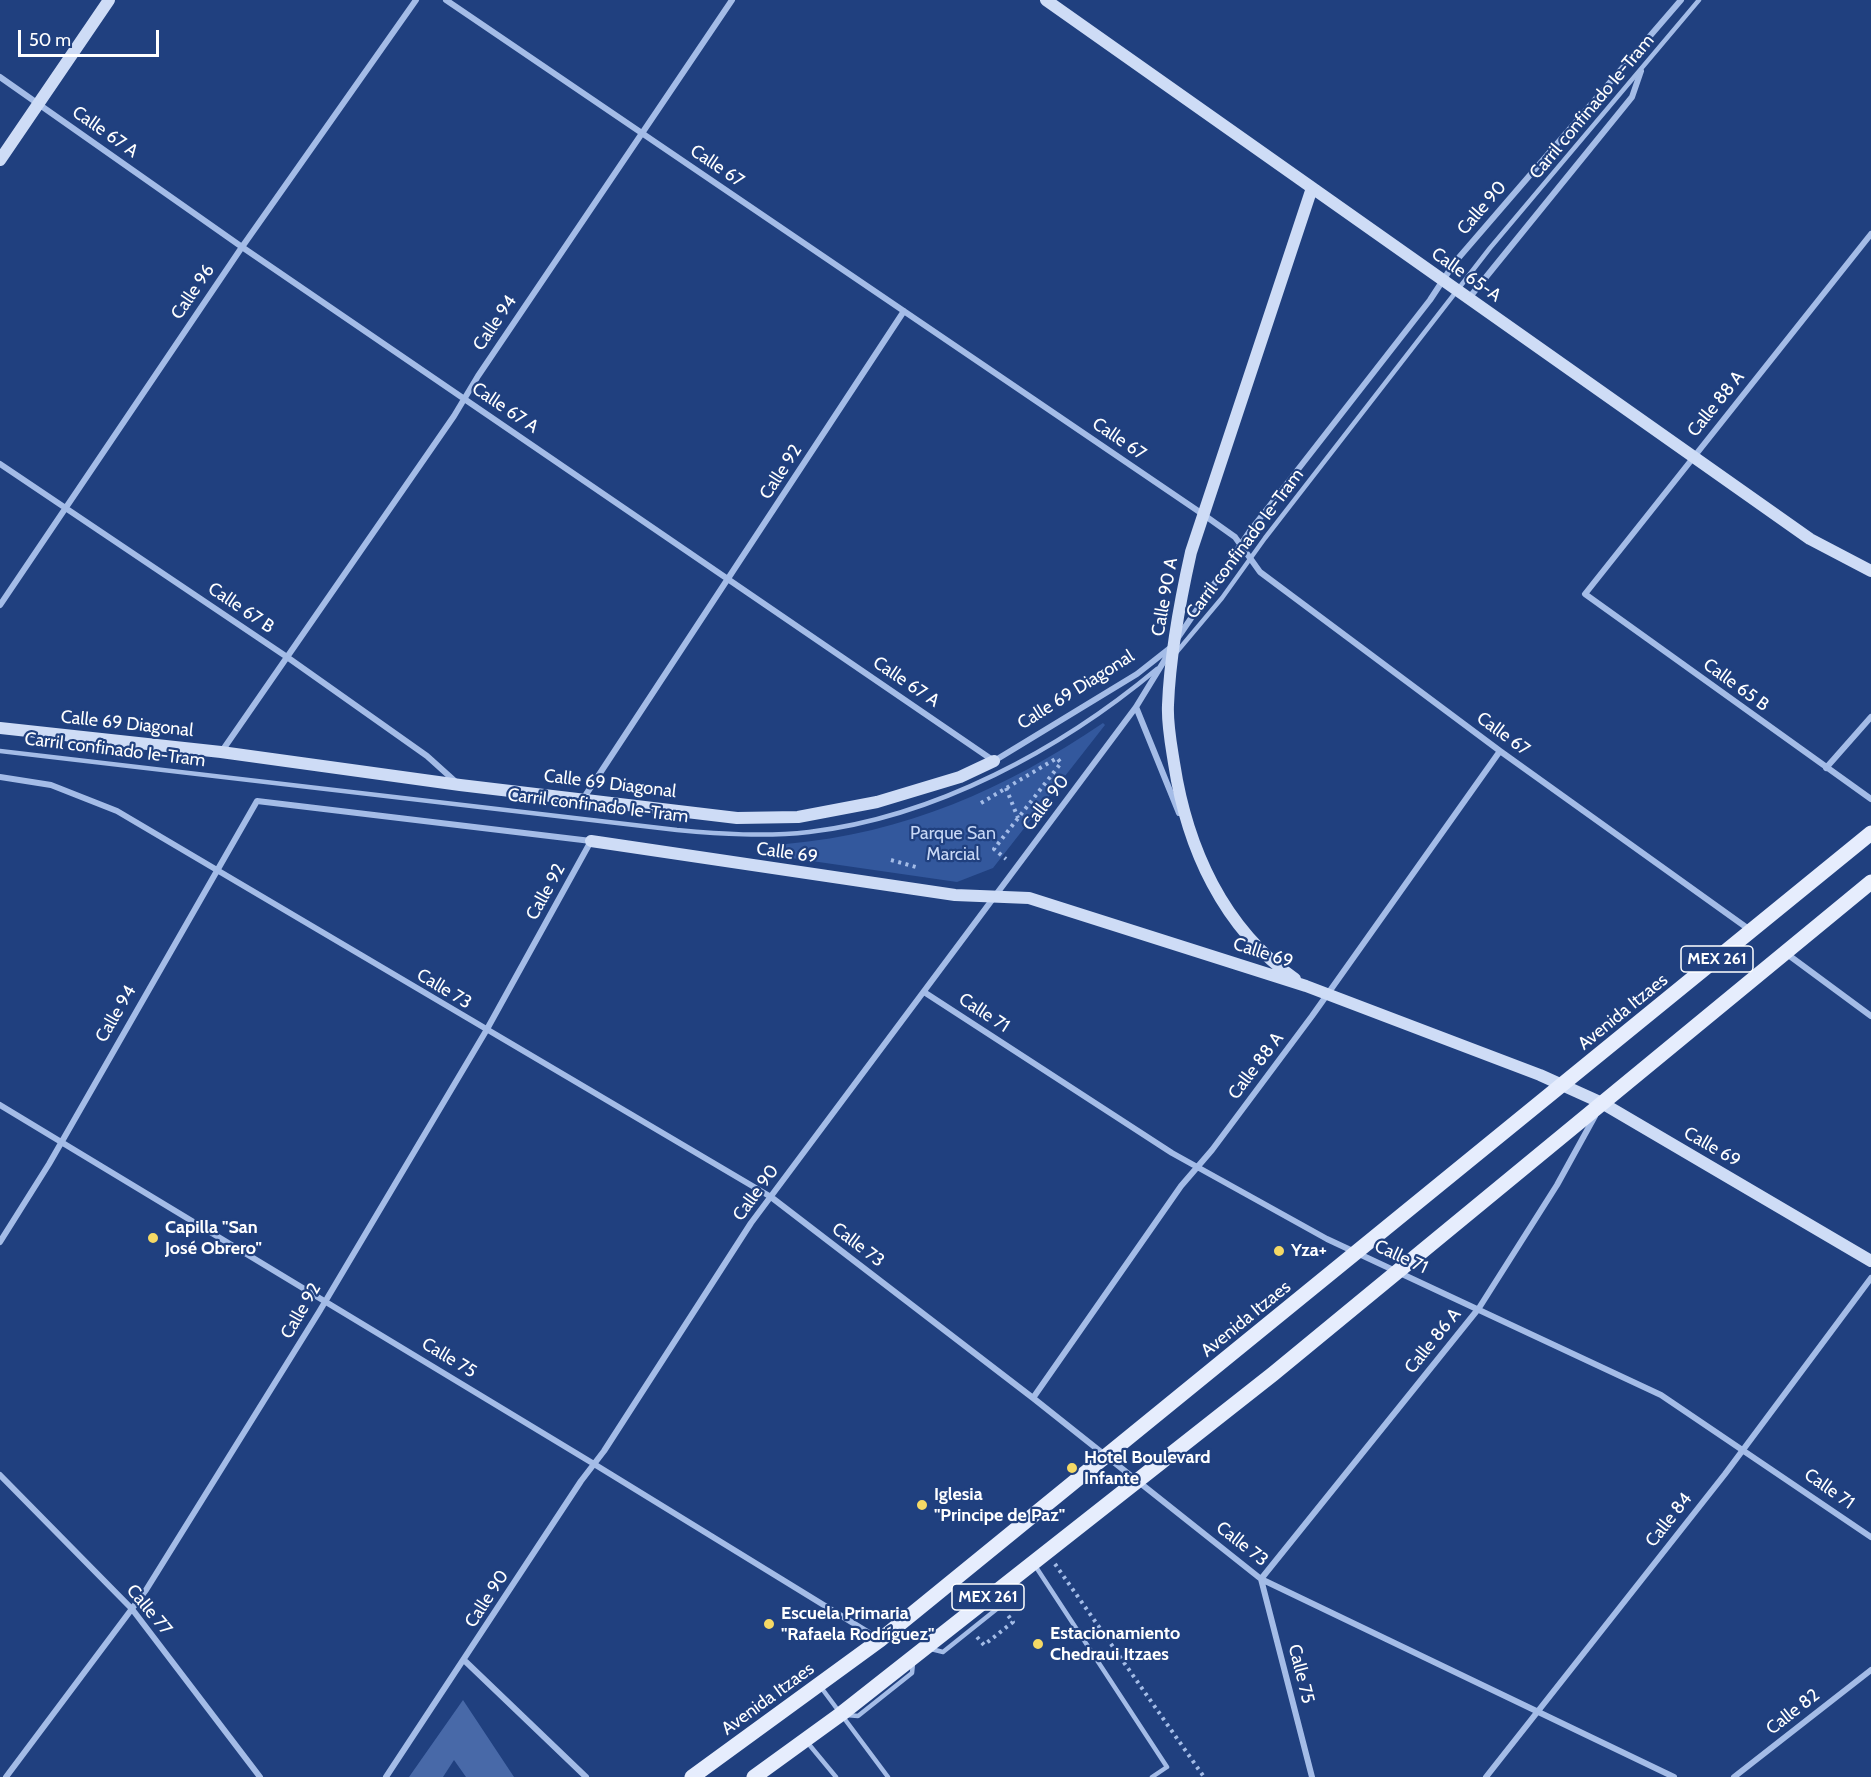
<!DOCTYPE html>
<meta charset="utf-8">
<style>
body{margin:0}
#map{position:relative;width:1871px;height:1777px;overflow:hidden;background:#20407f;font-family:Cabin,sans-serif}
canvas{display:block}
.scale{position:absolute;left:18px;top:30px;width:141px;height:27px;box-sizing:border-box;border:3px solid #fff;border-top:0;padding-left:8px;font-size:18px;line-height:21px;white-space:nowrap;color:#fff;-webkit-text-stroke:4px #20407f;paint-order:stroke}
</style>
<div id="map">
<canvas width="1871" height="1777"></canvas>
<div class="scale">50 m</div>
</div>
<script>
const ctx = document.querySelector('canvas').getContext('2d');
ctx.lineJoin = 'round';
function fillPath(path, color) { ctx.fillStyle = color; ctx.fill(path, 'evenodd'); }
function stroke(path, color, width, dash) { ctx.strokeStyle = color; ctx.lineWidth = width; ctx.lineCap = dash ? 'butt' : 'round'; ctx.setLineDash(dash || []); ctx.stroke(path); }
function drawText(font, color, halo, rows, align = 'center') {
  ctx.font = font + ' Cabin,sans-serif'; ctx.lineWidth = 4.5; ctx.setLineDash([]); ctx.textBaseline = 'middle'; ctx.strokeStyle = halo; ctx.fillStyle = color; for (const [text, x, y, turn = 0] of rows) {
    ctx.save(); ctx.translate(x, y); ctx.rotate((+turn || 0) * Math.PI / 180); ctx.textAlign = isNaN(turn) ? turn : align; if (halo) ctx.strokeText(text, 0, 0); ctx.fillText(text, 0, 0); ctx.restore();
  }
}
fillPath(new Path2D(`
 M1103,723L1105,725L993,868L957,882L784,857L786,844C906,833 1004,790 1103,723Z`), '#33589d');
fillPath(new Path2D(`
 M463,1700L514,1777H466L454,1760L443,1777H409Z`), '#4869a8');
stroke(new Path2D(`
 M1006,788L1018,818
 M981,803L1057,758L1061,763L994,849L1006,859
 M891,860L916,867
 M1055,1564L1204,1777
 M977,1637L984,1645L1013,1622L1007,1614`), '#a4bce7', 4, [3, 4.5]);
stroke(new Path2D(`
 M1175,654L1222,598L1265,538L1490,248L1699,0
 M0,751L677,830C721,834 765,837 809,832C936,817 1061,749 1157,669
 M1034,1564L1167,1767L1152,1777
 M931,1649L943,1652L1008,1600L1007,1588
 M820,1686L888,1777
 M846,1715L858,1716L912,1673L913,1663
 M807,1742L836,1777`), '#a4bce7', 4.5);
stroke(new Path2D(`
 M446,0L1204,515L1235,537L1260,572L1500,751L1750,930
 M0,77L242,247L994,761L1137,674L1170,648
 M1871,234L1585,594L1871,799
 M1469,298L1632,97L1641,71
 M0,464L287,657L427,756L457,783
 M0,605L242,247L416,0
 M1177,639L1250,531L1430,300L1455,262L1681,0
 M1136,707L1179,813
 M222,751L454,416L478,376L732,0
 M1826,768L1871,717
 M0,777L51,785L117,811L771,1197L1033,1398L1261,1579L1674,1777
 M583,799L904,311
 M1787,954L1871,1016
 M924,992L1172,1153L1327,1239L1661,1395L1871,1537
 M0,1105L594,1464L879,1639
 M0,1242L49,1164L257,801L591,841L486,1031L319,1312L146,1590L6,1777
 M1033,1398L1181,1186L1212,1150L1312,1016L1500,751
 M0,1475L132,1609L260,1777
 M1261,1579L1479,1308L1557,1185L1595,1116
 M1261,1579L1312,1777
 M465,1661L586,1777
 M386,1777L581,1481L604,1451L751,1223L1136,707L1169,653
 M1486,1777L1725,1474L1871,1278
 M1734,1777L1871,1670`), '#a4bce7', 6);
stroke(new Path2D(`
 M1046,0L1810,539L1871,571
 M0,160L109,0
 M0,728L221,752L460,785L737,818L798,817L877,802L960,777L994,761
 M591,841L955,895L1029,898L1306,986L1540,1075L1602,1103L1871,1261
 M1295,979C1223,928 1187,848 1174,763C1171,744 1167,724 1168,705C1170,654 1180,601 1191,552L1312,188`), '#cedcf6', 12);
stroke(new Path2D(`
 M692,1777L880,1640L1871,833
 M754,1777L841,1714L1273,1374L1871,882`), '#e6edfd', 15);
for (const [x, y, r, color] of [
 [153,1238,6,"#f5d965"],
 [1279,1251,6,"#f5d965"],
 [1072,1468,6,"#f5d965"],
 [922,1505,6,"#f5d965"],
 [769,1624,6,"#f5d965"],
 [1038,1644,6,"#f5d965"]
]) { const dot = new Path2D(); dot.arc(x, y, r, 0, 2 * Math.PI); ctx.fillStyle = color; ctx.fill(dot); stroke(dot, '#20407f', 2); }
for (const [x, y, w] of [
 [1717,959,72],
 [988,1597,72]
]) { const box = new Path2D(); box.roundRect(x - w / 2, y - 13, w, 26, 4.5); ctx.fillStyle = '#20407f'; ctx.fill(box); stroke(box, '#fff', 1.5); }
drawText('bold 16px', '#fff', null, [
 ["MEX 261",1717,959],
 ["MEX 261",988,1597]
]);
drawText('18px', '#fff', '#20407f', [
 ["Carril confinado Ie-Tram",1592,107,-50],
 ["Calle 67 A",105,132,35],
 ["Calle 67",717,166,34],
 ["Calle 90",1482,208,-49],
 ["Calle 65-A",1466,275,35],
 ["Calle 96",193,292,-56],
 ["Calle 94",495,323,-56],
 ["Calle 88 A",1716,404,-51],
 ["Calle 67 A",505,408,34],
 ["Calle 67",1119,439,34],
 ["Calle 92",781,472,-57],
 ["Carril confinado Ie-Tram",1245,544,-53],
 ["Calle 90 A",1165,597,-80],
 ["Calle 67 B",241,608,34],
 ["Calle 67 A",906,682,34],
 ["Calle 65 B",1736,685,36],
 ["Calle 69 Diagonal",1076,690,-32],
 ["Calle 69 Diagonal",127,724,6],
 ["Calle 67",1503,734,36],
 ["Carril confinado Ie-Tram",115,750,7],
 ["Calle 69 Diagonal",610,784,7],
 ["Calle 90",1046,803,-53],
 ["Carril confinado Ie-Tram",598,806,7],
 ["Calle 69",787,853,8],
 ["Calle 92",546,892,-61],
 ["Calle 69",1263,953,18],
 ["Calle 73",444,989,31],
 ["Avenida Itzaes",1623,1012,-39],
 ["Calle 71",984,1013,33],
 ["Calle 94",116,1014,-60],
 ["Calle 88 A",1256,1066,-53],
 ["Calle 69",1712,1147,30],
 ["Calle 90",756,1193,-54],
 ["Calle 73",858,1245,37],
 ["Calle 71",1401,1257,25],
 ["Calle 92",301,1311,-60],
 ["Avenida Itzaes",1246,1319,-39],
 ["Calle 86 A",1433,1341,-51],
 ["Calle 75",449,1358,31],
 ["Calle 71",1829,1489,35],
 ["Calle 84",1669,1520,-52],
 ["Calle 73",1242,1544,38],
 ["Calle 90",487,1599,-57],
 ["Calle 77",149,1610,50],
 ["Calle 75",1301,1674,76],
 ["Avenida Itzaes",768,1699,-36],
 ["Calle 82",1793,1712,-38]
]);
drawText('18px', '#c8d8f6', '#20407f', [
 ["Parque San",953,834],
 ["Marcial",953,855]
]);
drawText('bold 18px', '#fff', '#20407f', [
 ["Capilla \"San",165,1228],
 ["José Obrero\"",165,1249],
 ["Yza+",1291,1251],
 ["Hotel Boulevard",1084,1458],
 ["Infante",1084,1479],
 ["Iglesia",934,1495],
 ["\"Principe de Paz\"",934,1516],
 ["Escuela Primaria",781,1614],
 ["\"Rafaela Rodríguez\"",781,1635],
 ["Estacionamiento",1050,1634],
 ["Chedraui Itzaes",1050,1655]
], 'left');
</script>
